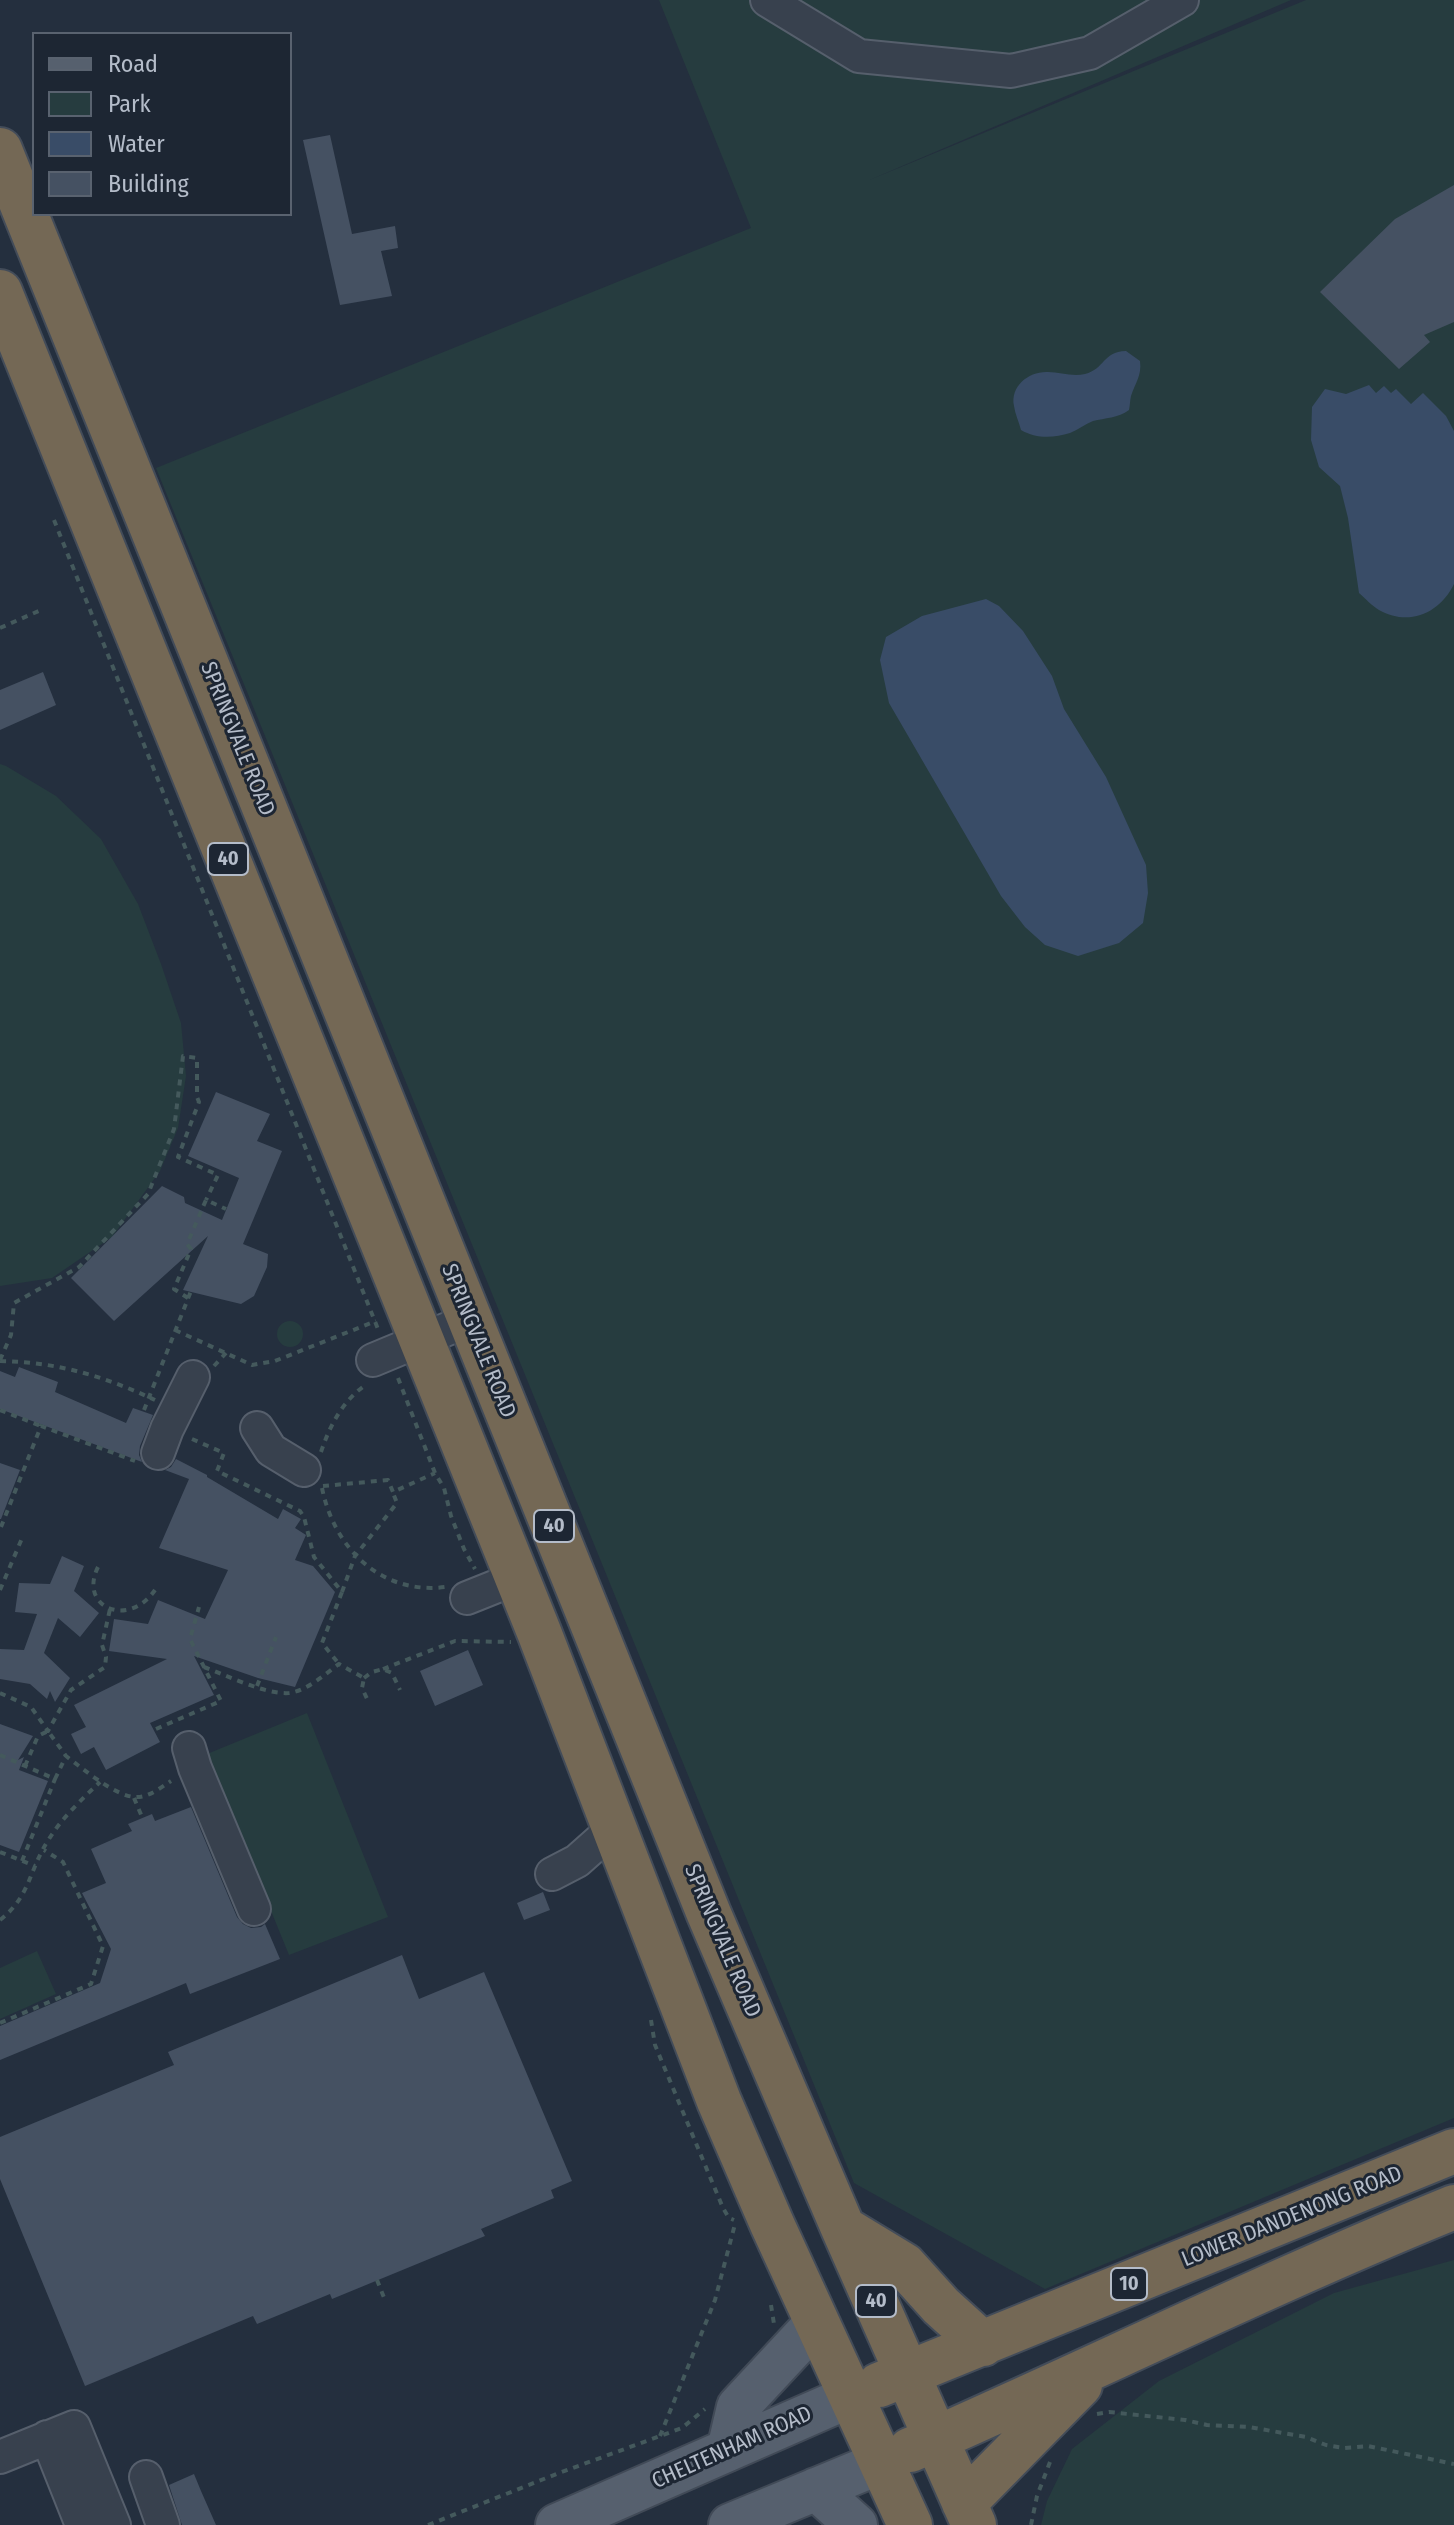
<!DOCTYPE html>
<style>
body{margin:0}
#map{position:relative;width:1454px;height:2525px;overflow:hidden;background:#242f3e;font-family:"Fira Sans Condensed",sans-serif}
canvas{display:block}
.legend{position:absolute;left:32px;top:32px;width:260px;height:184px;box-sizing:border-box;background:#1d2633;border:2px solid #59626f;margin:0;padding:10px 14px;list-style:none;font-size:24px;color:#b4bcc9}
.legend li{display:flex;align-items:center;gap:16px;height:40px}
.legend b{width:40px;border:2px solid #59626f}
</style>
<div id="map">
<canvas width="1454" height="2525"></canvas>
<ul class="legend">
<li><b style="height:10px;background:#56606e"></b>Road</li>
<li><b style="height:22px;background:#263c3f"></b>Park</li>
<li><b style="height:22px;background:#394c67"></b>Water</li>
<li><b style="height:22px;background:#455162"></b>Building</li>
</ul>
</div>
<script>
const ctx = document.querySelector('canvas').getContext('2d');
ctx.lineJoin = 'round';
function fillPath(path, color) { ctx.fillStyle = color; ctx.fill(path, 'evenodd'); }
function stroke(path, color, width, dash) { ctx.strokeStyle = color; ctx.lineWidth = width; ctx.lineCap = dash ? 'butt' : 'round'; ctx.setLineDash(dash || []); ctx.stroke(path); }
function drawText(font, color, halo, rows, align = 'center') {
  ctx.font = font + ' "Fira Sans Condensed",sans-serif'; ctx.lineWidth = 6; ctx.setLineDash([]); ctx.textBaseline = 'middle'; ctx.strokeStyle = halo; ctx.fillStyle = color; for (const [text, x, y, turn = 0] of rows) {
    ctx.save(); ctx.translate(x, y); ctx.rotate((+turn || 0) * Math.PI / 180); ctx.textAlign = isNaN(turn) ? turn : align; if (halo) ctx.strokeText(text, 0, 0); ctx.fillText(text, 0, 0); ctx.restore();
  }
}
fillPath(new Path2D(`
 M659,0H1291L867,181L1306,0H1454V2118L1045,2289L854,2183L156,468L751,228Z
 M0,764L6,766L56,796L101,839L138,904L161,964L181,1023L186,1076L178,1128L160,1171L112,1237L52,1278L0,1286Z
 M277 1334a13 13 0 1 1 26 0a13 13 0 1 1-26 0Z
 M307,1713L388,1917L289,1955L207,1754Z
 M37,1951L56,1994L0,2019V1968Z
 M1454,2260V2525H1041L1047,2501L1072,2449L1159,2381L1334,2293Z`), '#263c3f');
fillPath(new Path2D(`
 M1126,351L1140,361C1142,376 1135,383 1131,396C1130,400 1130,405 1129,410C1118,418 1105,418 1093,421C1085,424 1078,430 1070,433C1054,438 1036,439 1021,430C1019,422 1015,414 1014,406C1010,386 1029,371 1048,372C1060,372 1072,377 1085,374C1105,369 1102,352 1126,351Z
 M1369,385L1376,393L1384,386L1391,393L1396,389L1411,404L1423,393L1446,416L1454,431V584C1440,613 1409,627 1379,610C1372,606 1365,598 1359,593L1348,518L1340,486L1319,467L1311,440L1312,407L1325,389L1346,394Z
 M986,599L999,606L1023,631L1052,676L1064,709L1106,777L1146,865L1148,893L1143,923L1119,943L1078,956L1045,945L1025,927L1001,896L889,703L880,660L886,637L922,616Z`), '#394c67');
fillPath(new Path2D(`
 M330,135L352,234L395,226L398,248L381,251L392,296L340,305L303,140Z
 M1454,185V322L1424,335L1430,342L1399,369L1320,292L1395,219Z
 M43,672L56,705L0,730V690Z
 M216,1092L270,1114L257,1141L282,1151L243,1244L268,1254L267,1267L254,1296L241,1304L183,1290L208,1236L114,1321L71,1278L162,1186L184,1197L185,1203L222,1220L239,1178L188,1156Z
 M19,1367L58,1382L55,1392L126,1423L133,1408L153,1415L140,1446L139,1455L142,1462L0,1409V1371L15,1377Z
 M176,1459L207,1475V1477L278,1519L283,1509L301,1519L295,1528L306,1535L295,1560L313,1566L335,1592L295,1687L258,1678L194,1656L214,1695L150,1723L160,1742L106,1770L94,1747L81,1754L71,1734L86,1727L74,1705L167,1659L109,1651L114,1619L148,1624L158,1600L205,1619L228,1570L159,1548L189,1479L165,1470L171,1467Z
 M0,1463L20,1470L1,1519H0Z
 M62,1556L84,1566L74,1591L99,1613L80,1637L58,1618L44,1653L70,1678L55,1702L50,1691L47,1699L30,1684L0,1679V1649L24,1650L37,1614L15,1612L19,1583L50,1584Z
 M468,1650L483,1685L435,1706L420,1671Z
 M0,1724L33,1736L18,1760L24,1757L19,1770L48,1781L19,1852L0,1845Z
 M191,1807L237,1917L243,1924L251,1928L261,1927L265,1924L280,1959L190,1994L186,1983L0,2060V2026L100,1983L111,1949L82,1893L106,1883L91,1849L132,1831L128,1824L152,1814L155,1821Z
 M543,1892L550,1910L524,1920L517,1903Z
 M402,1955L419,1999L484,1972L572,2181L551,2190L554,2198L481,2229L485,2236L332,2299L330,2294L257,2324L253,2316L85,2386L0,2179V2137L174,2065L168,2052Z
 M194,2474L201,2491L216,2525H182L169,2485Z`), '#455162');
const minor = new Path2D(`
 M767,0L859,56L1011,71L1090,53L1182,0
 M373,1360L469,1320
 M257,1428L271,1450L304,1470
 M158,1453L167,1429L193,1377
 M467,1598L517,1578
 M189,1748L195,1768L254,1909
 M552,1874L577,1861L613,1829
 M47,2437L82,2525
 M0,2457L74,2427L114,2525
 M146,2477L163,2525`);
const major = new Path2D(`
 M728,2450L738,2407L817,2322
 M816,2489L856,2525
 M557,2525L851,2396
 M730,2525L882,2462`);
const highway = new Path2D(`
 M0,150L709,1914L843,2228L974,2525
 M0,292L539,1632L719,2101L772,2224L910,2525
 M843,2228L904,2265L941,2306L983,2344
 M879,2385L1454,2151
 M910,2450C1092,2370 1270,2282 1454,2207
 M964,2503L1080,2385`);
stroke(minor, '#565f6c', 36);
stroke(major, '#414a57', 46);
stroke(highway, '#434c59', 48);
stroke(new Path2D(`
 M54,520L378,1329
 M0,628L41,610
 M188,1298L174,1289L191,1249L187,1244L206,1200L226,1209
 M175,1330L252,1365L275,1361L376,1321
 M0,1360L11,1335L14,1303L79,1267L148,1194L174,1129L183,1056L197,1058V1097L199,1102L178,1157L218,1175L206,1200
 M0,1361C57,1362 104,1376 155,1400
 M214,1366L226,1353
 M398,1378L435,1473L444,1488L451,1516L464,1549L475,1569
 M0,1410L41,1426
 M144,1410L191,1291
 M192,1439L224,1453L217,1471L300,1511L304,1517L314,1557L342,1592L322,1643L339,1664
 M321,1452C330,1425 343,1400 367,1384
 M323,1486L388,1480L393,1492L435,1473
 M322,1488C334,1548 381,1595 445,1587
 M1,1527L41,1426L135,1461
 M98,1567C78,1607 128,1629 155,1590
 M0,1590L23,1536
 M342,1592L355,1556L397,1503L393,1493
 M204,1667C226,1675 266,1695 289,1693C307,1691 325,1674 339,1664L364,1678L362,1688L369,1703
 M383,1669L455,1641L511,1642
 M364,1678L372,1672L383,1669L392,1673L400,1690
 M257,1686L276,1637
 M0,1693L31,1707L48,1731L71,1690L105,1667L106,1657L102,1645L110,1609
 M156,1729L221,1701L190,1639L199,1607
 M0,1755L55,1779L66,1756C82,1768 117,1798 137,1797C150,1797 161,1787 171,1781
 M25,1766L38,1736L48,1731L66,1756
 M134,1798L142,1817
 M0,1852L35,1866
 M22,1861L55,1779
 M0,1920C31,1896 29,1869 49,1839C62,1818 82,1799 100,1782
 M651,2020L655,2045L723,2208L729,2218L734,2220
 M0,2023L91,1984L103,1946L63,1862L44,1850
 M377,2280L385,2300
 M771,2305L774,2324
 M1097,2414L1109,2412L1185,2420L1207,2425L1249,2427L1306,2437L1326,2445L1344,2448L1368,2446L1454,2464
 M660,2436L715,2300L735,2224
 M428,2525L559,2473L682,2428L705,2409
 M1031,2525L1037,2496L1050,2462`), '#44595c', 4, [6, 6]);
stroke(minor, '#38414e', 32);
stroke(major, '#56606e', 42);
stroke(highway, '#746855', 44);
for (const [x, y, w] of [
 [228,859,40],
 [554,1526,40],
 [1129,2284,36],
 [876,2301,40]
]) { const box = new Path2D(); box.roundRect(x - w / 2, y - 16, w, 32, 6); ctx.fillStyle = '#1d2633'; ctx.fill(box); stroke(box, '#b4bcc9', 2); }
drawText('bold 20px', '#b4bcc9', null, [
 ["40",228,859],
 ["40",554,1526],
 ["10",1129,2284],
 ["40",876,2301]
]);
drawText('22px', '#b4bcc9', '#1d2633', [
 ["SPRINGVALE ROAD",237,739,68],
 ["SPRINGVALE ROAD",478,1341,68],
 ["SPRINGVALE ROAD",722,1941,67],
 ["LOWER DANDENONG ROAD",1292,2217,-22],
 ["CHELTENHAM ROAD",732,2448,-24]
]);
</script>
